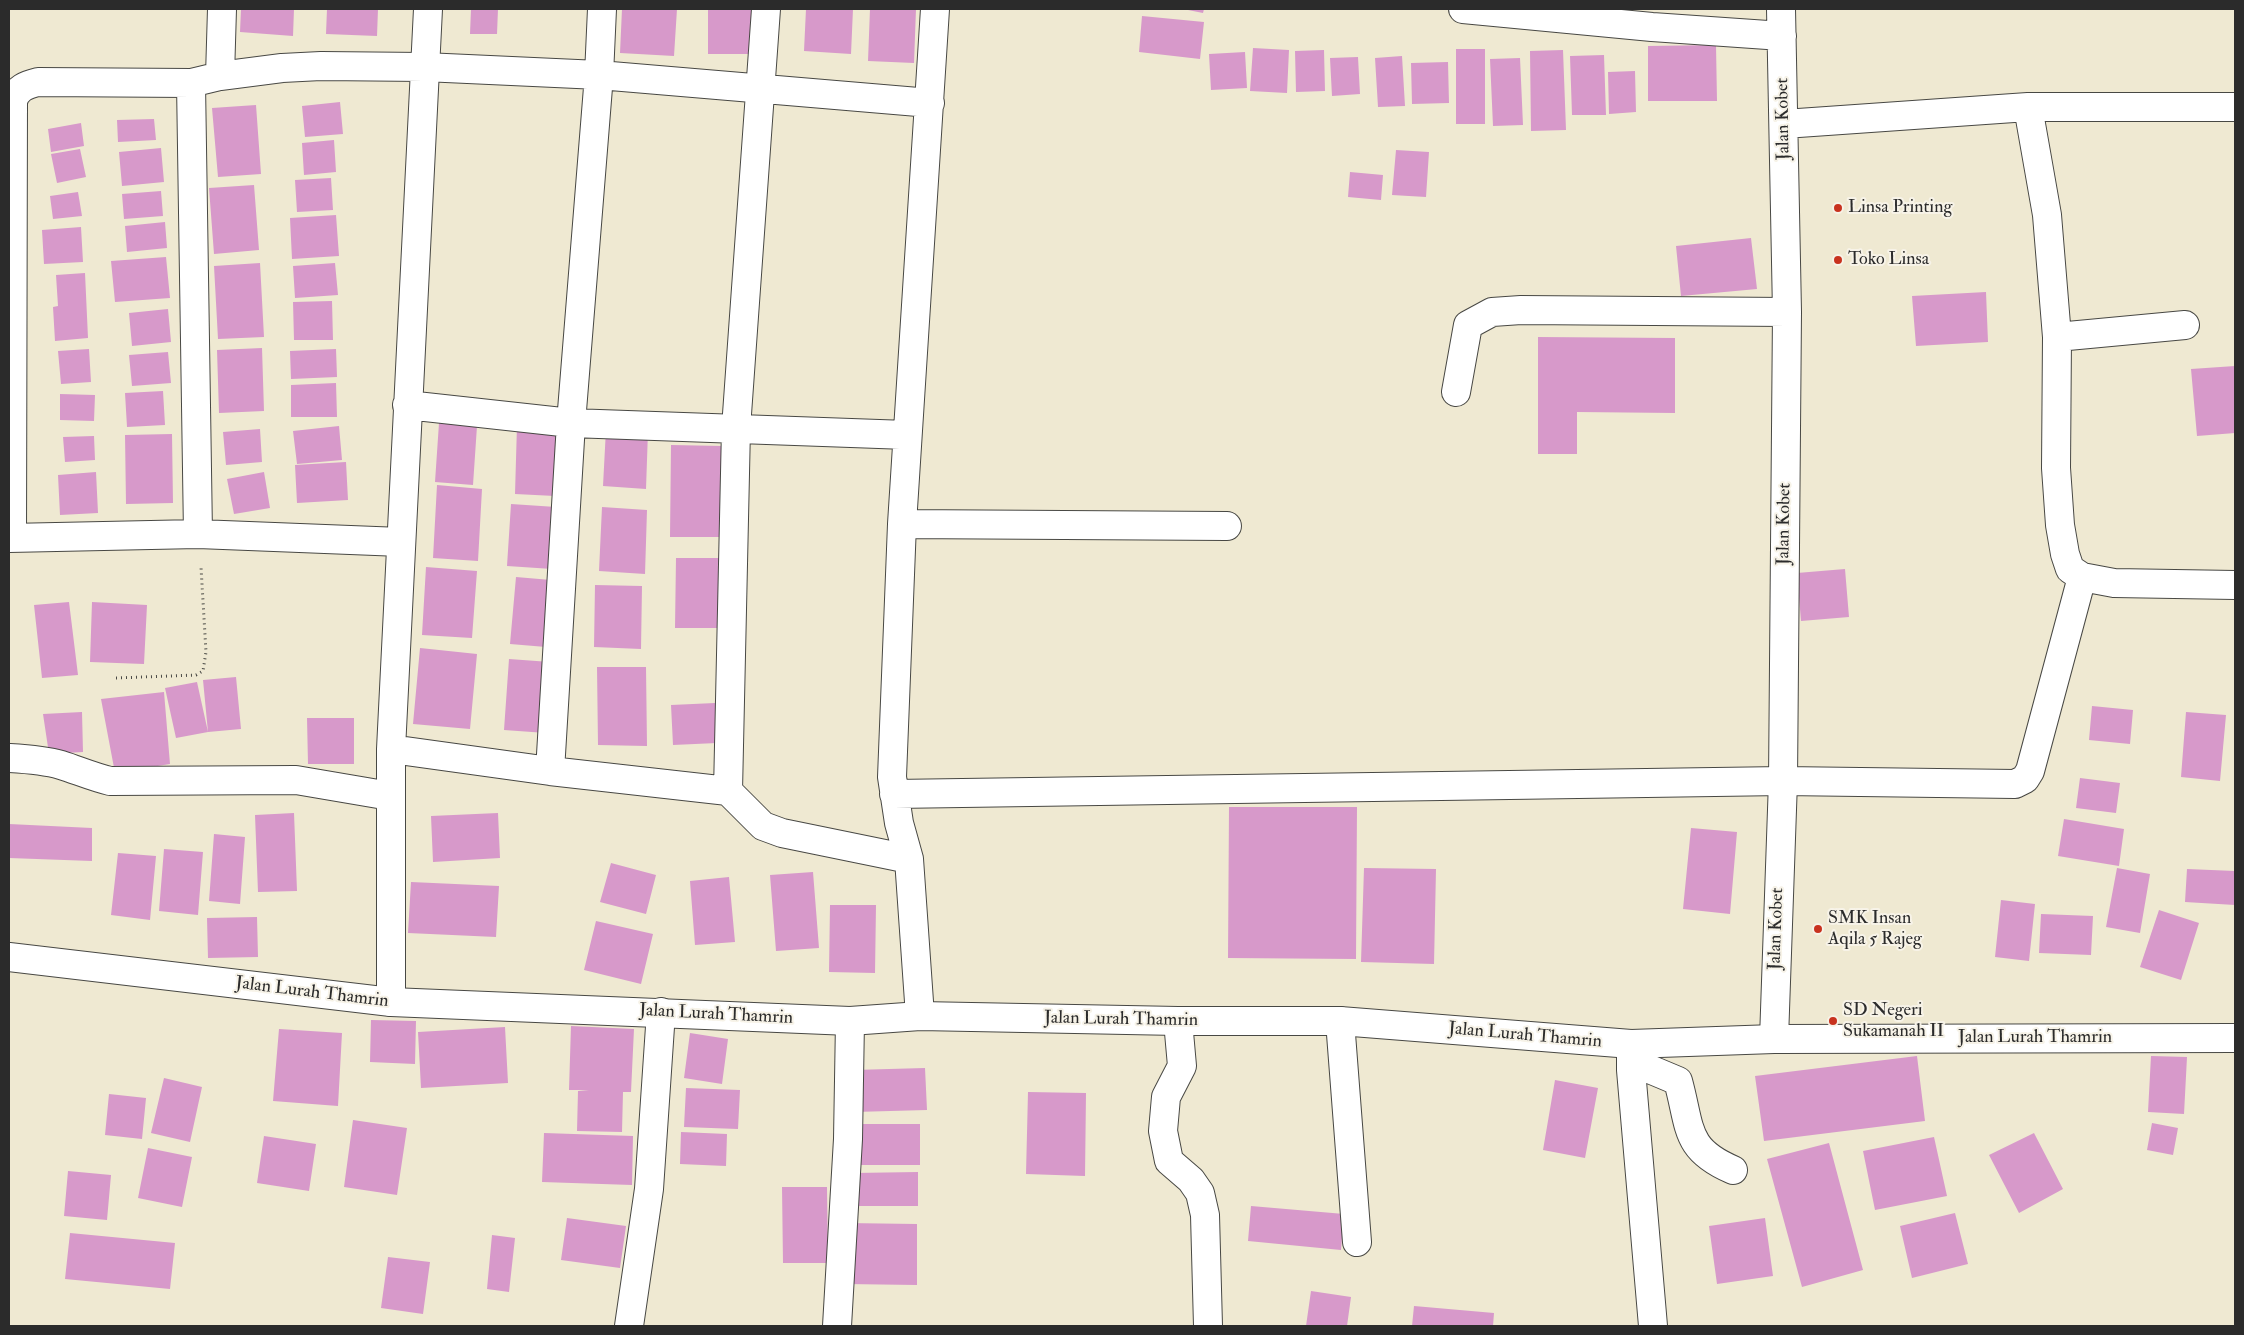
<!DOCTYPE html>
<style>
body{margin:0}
#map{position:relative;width:2244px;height:1335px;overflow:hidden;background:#efe9d2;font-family:"IM FELL Double Pica",serif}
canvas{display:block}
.frame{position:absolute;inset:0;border:10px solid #2b2b2b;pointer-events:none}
</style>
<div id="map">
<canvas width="2244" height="1335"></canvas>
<div class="frame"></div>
</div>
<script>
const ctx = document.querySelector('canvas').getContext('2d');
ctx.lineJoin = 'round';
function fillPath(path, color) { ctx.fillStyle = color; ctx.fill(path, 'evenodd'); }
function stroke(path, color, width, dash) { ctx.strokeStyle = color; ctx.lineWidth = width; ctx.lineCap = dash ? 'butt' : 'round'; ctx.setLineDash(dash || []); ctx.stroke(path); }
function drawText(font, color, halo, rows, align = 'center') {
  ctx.font = font + ' "IM FELL Double Pica",serif'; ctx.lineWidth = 4; ctx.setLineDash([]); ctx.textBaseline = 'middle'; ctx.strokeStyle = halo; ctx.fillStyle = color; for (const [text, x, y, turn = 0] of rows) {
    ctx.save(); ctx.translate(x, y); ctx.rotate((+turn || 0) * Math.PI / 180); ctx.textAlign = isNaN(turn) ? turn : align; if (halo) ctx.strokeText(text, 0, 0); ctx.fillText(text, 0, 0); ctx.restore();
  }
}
fillPath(new Path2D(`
 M241,9H294L293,36L240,32Z
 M327,9H378L377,36L326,34Z
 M471,9H498L497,34H470Z
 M622,9H677L674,56L620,53Z
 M708,9H755L754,54H708Z
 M806,9H853L851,54L804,51Z
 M870,9H916L914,63L868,61Z
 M1183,9H1204L1203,13Z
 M1142,16L1204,22L1200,59L1139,52Z
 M1716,45L1717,101H1648V46Z
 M1253,48L1289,50L1287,93L1250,91Z
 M1456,49H1485V124H1456Z
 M1324,50L1325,91L1296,92L1295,51Z
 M1563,50L1566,130L1531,131L1530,51Z
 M1245,52L1247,88L1211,90L1209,54Z
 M1604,55L1606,115H1572L1570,56Z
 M1402,56L1405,106L1378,107L1375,58Z
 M1358,57L1360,94L1332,96L1330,58Z
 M1520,58L1523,125L1493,126L1490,59Z
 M1448,62L1449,103L1412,104L1411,63Z
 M1635,71L1636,112L1609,114L1608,72Z
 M340,102L343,134L305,137L302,106Z
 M256,105L261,174L218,177L212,108Z
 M154,119L156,140L118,142L117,120Z
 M81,123L84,146L51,152L48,129Z
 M334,140L336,172L304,175L302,143Z
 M161,148L164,182L122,186L119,152Z
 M80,149L86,177L57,183L51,154Z
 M1396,150L1429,152L1426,197L1392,195Z
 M1350,172L1383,175L1381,200L1348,197Z
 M331,178L333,210L297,212L295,180Z
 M254,185L259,250L214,254L209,188Z
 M161,191L163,216L124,219L122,194Z
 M78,192L82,216L53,219L50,196Z
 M336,215L339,256L292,259L290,218Z
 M165,222L167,248L127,252L125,226Z
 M81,227L83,262L44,264L42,230Z
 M1751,238L1757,289L1681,296L1676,246Z
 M166,257L170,298L115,302L111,261Z
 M260,263L264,337L218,339L214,266Z
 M335,263L338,295L295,298L293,266Z
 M85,273L88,338L55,341L53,307L58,306L56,275Z
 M1986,292L1988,342L1916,346L1912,296Z
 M332,301L333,340H294L293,302Z
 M168,309L171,342L132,346L129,313Z
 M1538,337L1675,338V413L1577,412V454H1538Z
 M262,348L264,411L219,413L217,350Z
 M89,349L91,382L61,384L58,351Z
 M336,349L337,377L291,379L290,351Z
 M168,352L171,383L132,386L129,355Z
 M2235,366V433L2197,436L2191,369Z
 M336,383L337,417H291V385Z
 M163,391L165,425L127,427L125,393Z
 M60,394L95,395L94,421L60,420Z
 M439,423L477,426L473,485L435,482Z
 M517,425L558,426L555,496L515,494Z
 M339,426L342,460L297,464L293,431Z
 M260,429L262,462L226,465L223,432Z
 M606,429L648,431L646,489L603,486Z
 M172,434L173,503L126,504L125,435Z
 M94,436L95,460L65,462L63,437Z
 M671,445L723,446L722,537H670Z
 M346,462L348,500L297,503L295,465Z
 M96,472L98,513L60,515L58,475Z
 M264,472L270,508L234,514L227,479Z
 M437,485L482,489L478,561L433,558Z
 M511,504L556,507L552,569L507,566Z
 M602,507L647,510L645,574L599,571Z
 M676,558H721L722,628H675Z
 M426,567L477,571L472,638L422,635Z
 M1845,569L1849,617L1801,621L1797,573Z
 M516,577L551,580L546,647L510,644Z
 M595,585L642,586L641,649L594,647Z
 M69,602L78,675L42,678L34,605Z
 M92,602L147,605L144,664L90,662Z
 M420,648L477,654L470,729L413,724Z
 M509,659L550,662L546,733L504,730Z
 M597,667H646L647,746L598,745Z
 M236,677L241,729L208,732L176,738L165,688L197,682L208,732L203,680Z
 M164,692L170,764L115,773L101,699Z
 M715,703L717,743L673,745L671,705Z
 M2092,706L2133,710L2130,744L2089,740Z
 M82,712L83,752L49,754L43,714Z
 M2186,712L2226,715L2220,781L2181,777Z
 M307,718H354V764H308Z
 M2080,778L2120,783L2116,813L2076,808Z
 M1229,807H1357L1356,959L1228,958Z
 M294,813L297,891L258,892L255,815Z
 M498,813L500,858L433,862L431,816Z
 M2064,819L2124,829L2119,866L2058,856Z
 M9,824L92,828V861L9,858Z
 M1691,828L1737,832L1730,914L1683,909Z
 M214,834L245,837L240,904L209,901Z
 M164,849L203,852L198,915L159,911Z
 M118,853L156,856L150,920L111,915Z
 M611,863L656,875L646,914L600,902Z
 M1364,868L1436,869L1434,964L1361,962Z
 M2117,868L2150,874L2140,933L2106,927Z
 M2187,869L2235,871V905L2185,902Z
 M813,872L819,948L776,951L770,875Z
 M729,877L735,942L695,945L690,881Z
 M411,882L499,886L496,937L408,933Z
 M2001,900L2035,904L2029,961L1995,957Z
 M830,905H876L875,973L829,972Z
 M2159,910L2199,923L2181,980L2140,967Z
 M2041,914L2093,916L2091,955L2039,953Z
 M257,917L258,957L208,958L207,918Z
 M596,921L653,934L641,984L584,970Z
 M371,1020L416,1021L415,1064L370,1062Z
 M571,1026L634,1029L631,1092H623L622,1132L577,1131L578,1091L589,1090H569Z
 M505,1027L508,1083L421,1088L418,1032Z
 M279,1029L342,1033L338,1106L273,1101Z
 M690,1033L728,1039L722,1084L684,1078Z
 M1917,1056L1925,1121L1764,1141L1755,1076Z
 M2151,1056L2187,1057L2184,1114L2148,1112Z
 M925,1068L927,1110L854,1112L853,1070Z
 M164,1078L202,1087L190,1142L151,1133Z
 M1555,1080L1598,1088L1585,1158L1543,1150Z
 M686,1088L740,1090L738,1129L684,1127Z
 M1028,1092L1086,1093L1085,1176L1026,1174Z
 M109,1094L146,1098L142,1139L105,1135Z
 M353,1120L407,1128L397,1195L344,1187Z
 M2152,1123L2178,1128L2173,1155L2147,1150Z
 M850,1124H920V1165H850Z
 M681,1132L727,1134L726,1166L680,1164Z
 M544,1133L633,1136L632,1185L542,1182Z
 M2034,1133L2063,1189L2019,1213L1989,1155Z
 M264,1136L316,1144L309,1191L257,1183Z
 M1934,1137L1947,1196L1875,1210L1863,1151Z
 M1829,1143L1863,1270L1802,1287L1767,1159Z
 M148,1148L192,1157L182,1207L138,1198Z
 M68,1171L111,1175L107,1220L64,1216Z
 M918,1172V1206H853V1173Z
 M782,1187H827L828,1263H783Z
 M1251,1206L1344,1214L1341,1250L1248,1241Z
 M1955,1213L1968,1264L1912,1278L1900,1226Z
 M567,1218L626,1226L620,1268L561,1260Z
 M1765,1218L1773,1276L1717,1284L1709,1226Z
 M845,1223L917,1224V1285L845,1284Z
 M70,1233L175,1243L170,1289L65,1279Z
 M492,1235L515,1238L509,1292L487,1289Z
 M388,1257L430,1262L423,1314L381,1308Z
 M1311,1291L1351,1297L1347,1326H1306Z
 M1414,1306L1494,1313L1493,1326H1412Z`), '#d799ca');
const street = new Path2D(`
 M766,9L736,428L728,791L763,826L782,833L909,859
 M1463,9L1652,27L1782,36
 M220,76L222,9
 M191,83L198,534
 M2028,107L2047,215L2057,337L2185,325
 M1784,124L2028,107H2235
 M2057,337L2056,468L2060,525L2065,554L2070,569L2082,577L2114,583L2235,585
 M1456,392L1468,325L1492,312L1521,310L1787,312
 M407,405L571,423L907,435
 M902,524L1227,526
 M12,537L13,101C17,88 26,85 38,82L191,83L220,76L282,68L321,66L424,67L599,75L930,103
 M9,538L198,534L401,542
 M391,749L550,771L728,791
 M9,758C26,759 44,760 61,765C77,770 93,777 110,781L296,780L390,796
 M550,771L571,423L599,75L602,9
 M894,794L1783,781L2015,784L2025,779L2030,771L2082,577
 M391,1002V749L428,9
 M920,1016L909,859L899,823L892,777L902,524L935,9
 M1178,1021L1182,1066L1166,1097L1163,1131L1169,1161L1191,1180L1200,1193L1205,1215L1208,1326
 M1340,1021L1357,1242
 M1774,1039L1783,781L1787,312L1781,9
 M1631,1053V1070L1647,1068L1678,1081C1691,1128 1684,1149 1733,1170
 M1631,1070L1653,1326
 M629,1326L649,1189L661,1012
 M837,1326L848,1139L850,1021`);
const secondary = new Path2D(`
 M9,957L391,1002L850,1021L920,1016L1178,1021H1340L1631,1044L1774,1039L2235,1038`);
stroke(street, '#484844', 30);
stroke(secondary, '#484844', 30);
stroke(new Path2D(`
 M116,678L196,675L203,671L206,652L201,567`), '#484844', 3, [1, 4]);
stroke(street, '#fff', 28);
stroke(secondary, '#fff', 28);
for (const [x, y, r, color] of [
 [1838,208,5,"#c8321e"],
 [1838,260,5,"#c8321e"],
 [1818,929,5,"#c8321e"],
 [1833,1021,5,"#c8321e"]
]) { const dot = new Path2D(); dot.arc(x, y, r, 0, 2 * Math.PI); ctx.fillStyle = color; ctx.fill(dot); stroke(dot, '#f7f3e8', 2); }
drawText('18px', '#2b2b2b', '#f7f3e8', [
 ["Jalan Kobet",1784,119,-91],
 ["Jalan Kobet",1785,524,-89],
 ["Jalan Kobet",1777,929,-88],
 ["Jalan Lurah Thamrin",312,993,7],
 ["Jalan Lurah Thamrin",716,1015,3],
 ["Jalan Lurah Thamrin",1121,1020,1],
 ["Jalan Lurah Thamrin",1525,1036,5],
 ["Jalan Lurah Thamrin",2035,1038]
]);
drawText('18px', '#2b2b2b', '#f7f3e8', [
 ["Linsa Printing",1848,208],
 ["Toko Linsa",1848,260],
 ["SMK Insan",1828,919],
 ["Aqila 5 Rajeg",1828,940],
 ["SD Negeri",1843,1011],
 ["Sukamanah II",1843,1032]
], 'left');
</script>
